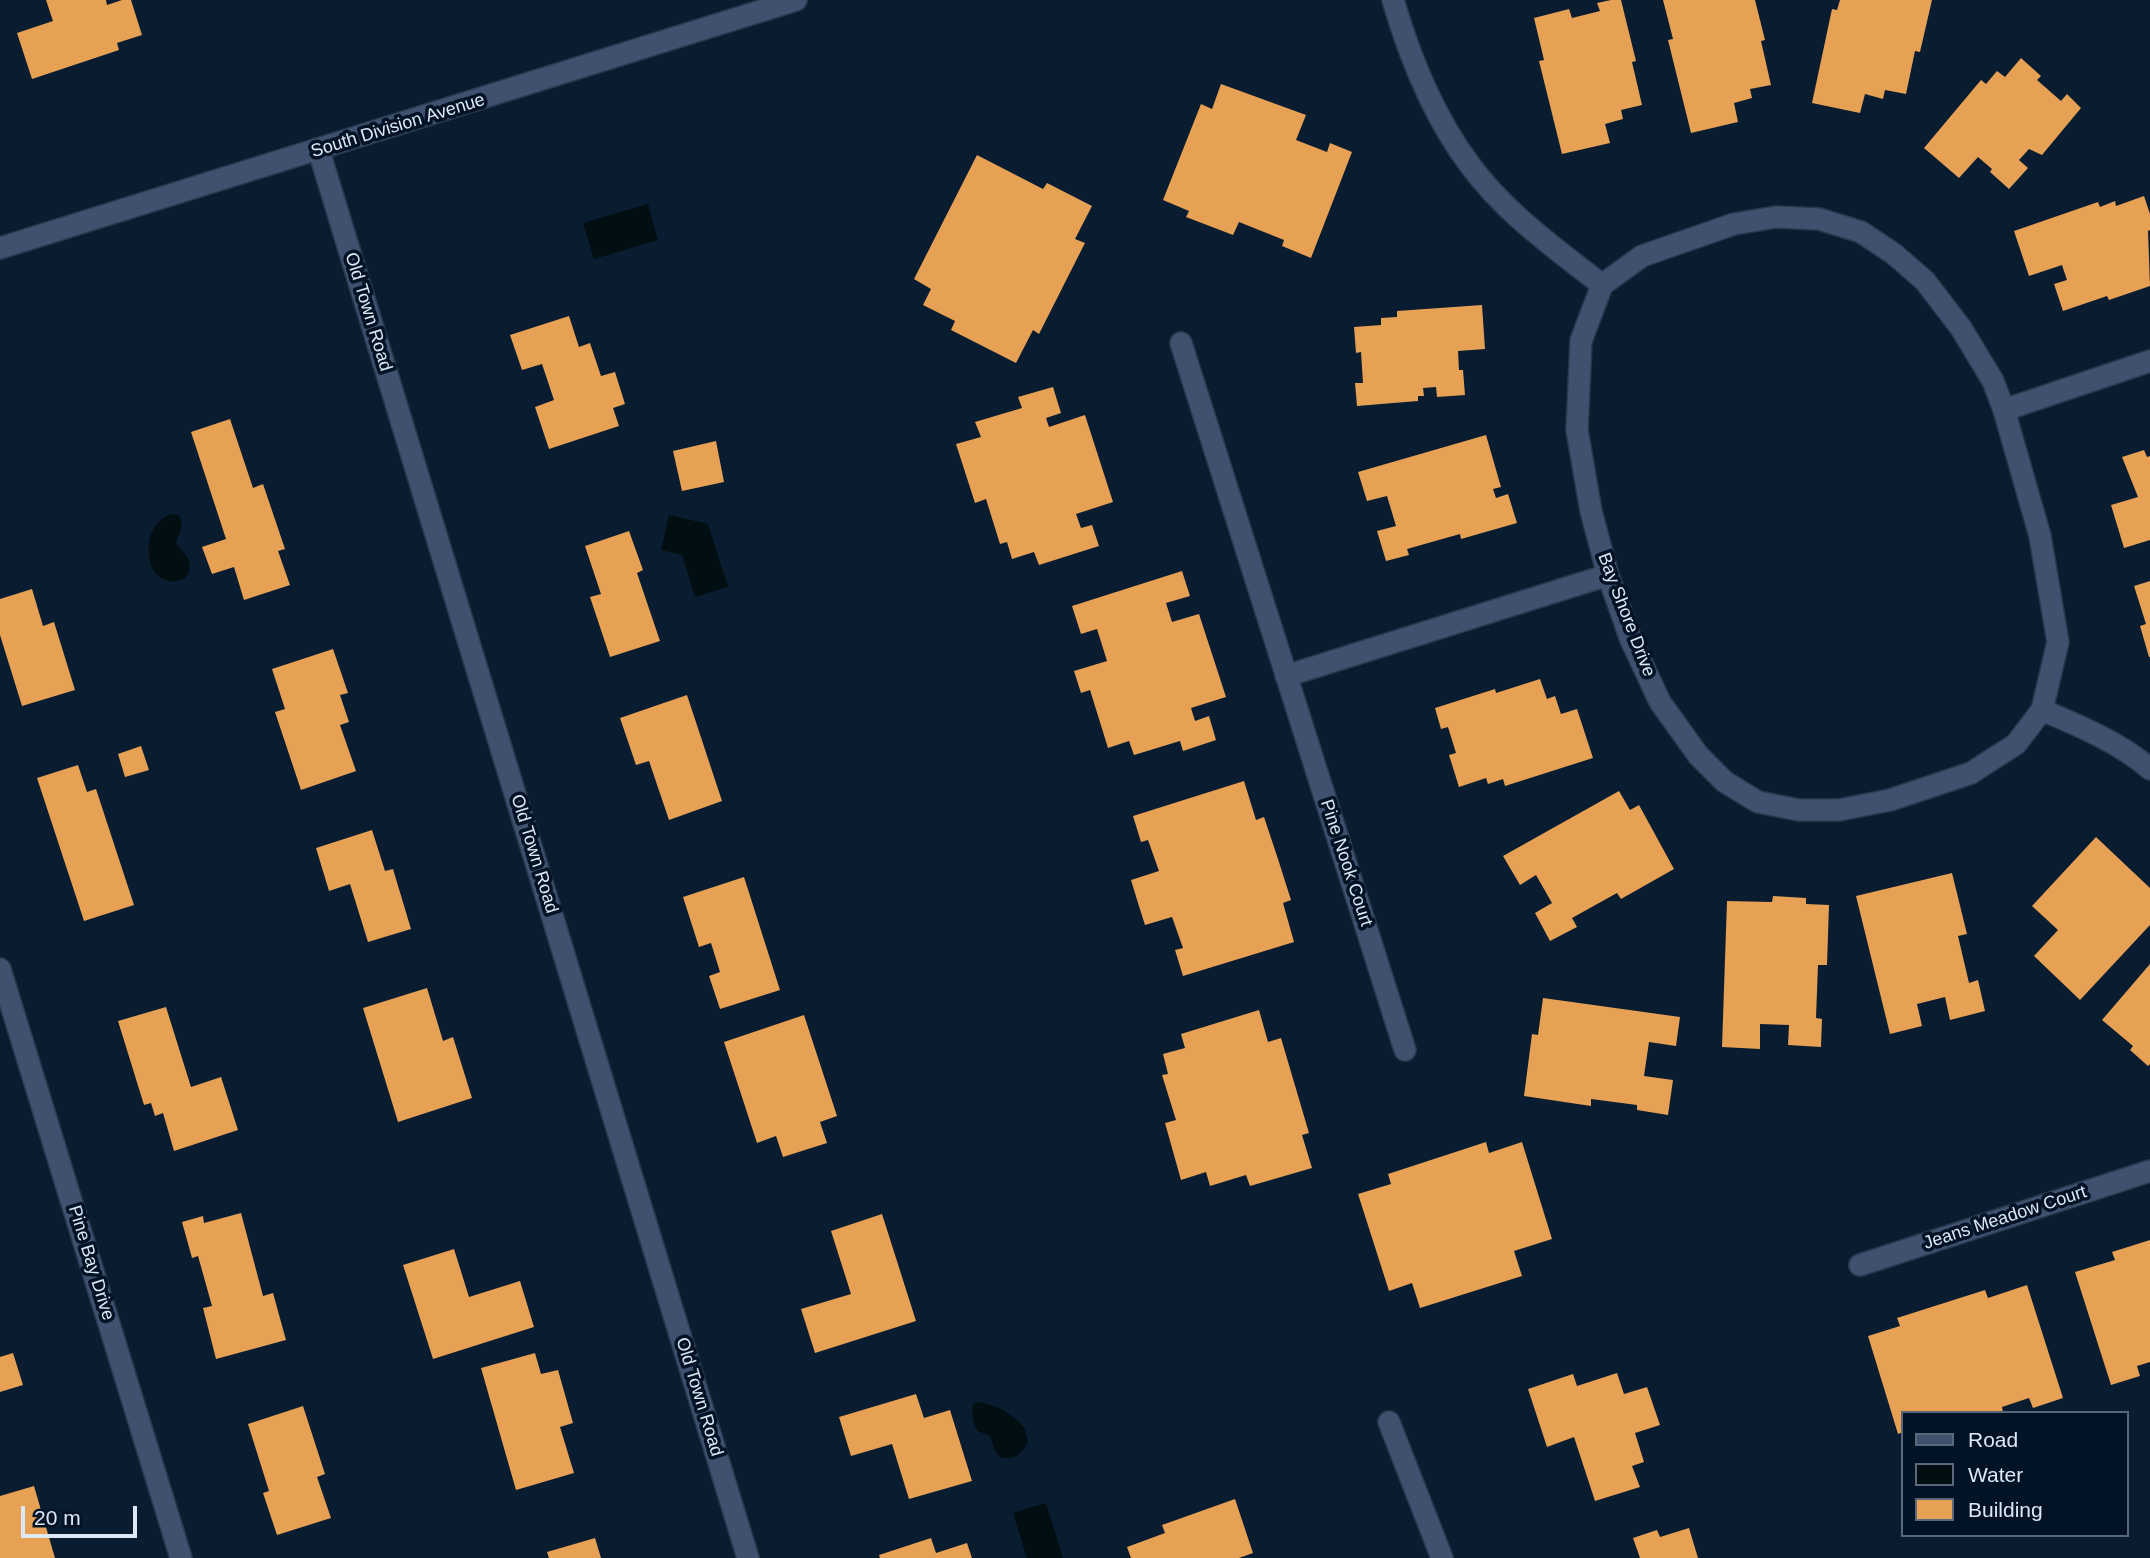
<!DOCTYPE html>
<style>
body{margin:0}
#map{position:relative;width:2150px;height:1558px;overflow:hidden;background:#0a1c30;font-family:Arial,sans-serif}
canvas{display:block}
.legend{position:absolute;left:1901px;top:1411px;width:228px;height:126px;box-sizing:border-box;background:#031326;border:2px solid #5a6879;margin:0;padding:9px 12px;list-style:none;font-size:21px;color:#dce8f6}
.legend li{display:flex;align-items:center;gap:14px;height:35px}
.legend b{width:35px;border:2px solid #5a6879}
.scale{position:absolute;left:21px;top:1506px;width:116px;height:32px;box-sizing:border-box;border:4px solid #dce8f6;border-top:0;padding-left:9px;font-size:21px;line-height:24px;white-space:nowrap;color:#dce8f6;-webkit-text-stroke:5px #031326;paint-order:stroke}
</style>
<div id="map">
<canvas width="2150" height="1558"></canvas>
<ul class="legend">
<li><b style="height:9px;background:#3f516f"></b>Road</li>
<li><b style="height:19px;background:#010f12"></b>Water</li>
<li><b style="height:19px;background:#e6a155"></b>Building</li>
</ul>
<div class="scale">20 m</div>
</div>
<script>
const ctx = document.querySelector('canvas').getContext('2d');
ctx.lineJoin = 'round';
function fillPath(path, color) { ctx.fillStyle = color; ctx.fill(path, 'evenodd'); }
function stroke(path, color, width, dash) { ctx.strokeStyle = color; ctx.lineWidth = width; ctx.lineCap = dash ? 'butt' : 'round'; ctx.setLineDash(dash || []); ctx.stroke(path); }
function drawText(font, color, halo, rows, align = 'center') {
  ctx.font = font + ' Arial,sans-serif'; ctx.lineWidth = 7; ctx.setLineDash([]); ctx.textBaseline = 'middle'; ctx.strokeStyle = halo; ctx.fillStyle = color; for (const [text, x, y, turn = 0] of rows) {
    ctx.save(); ctx.translate(x, y); ctx.rotate((+turn || 0) * Math.PI / 180); ctx.textAlign = isNaN(turn) ? turn : align; if (halo) ctx.strokeText(text, 0, 0); ctx.fillText(text, 0, 0); ctx.restore();
  }
}
fillPath(new Path2D(`
 M648,204L658,240L594,259L583,223Z
 M171,514L179,515C185,526 179,532 176,543C180,548 187,555 189,561C197,590 143,592 149,543C151,529 158,519 171,514Z
 M669,515L708,524L728,587L695,597L682,555L661,550Z
 M979,1402L1000,1408L1013,1417L1024,1427L1028,1442C1021,1455 1016,1459 1001,1458L995,1451L990,1436L978,1431C972,1422 971,1413 974,1403Z
 M1046,1503L1063,1558H1027L1013,1513Z`), '#010f12');
fillPath(new Path2D(`
 M46,0H106L107,5L122,0H131L142,35L117,43L119,50L32,79L17,33L53,21Z
 M1611,0H1621L1636,61L1632,62L1642,105L1621,110L1623,119L1605,124L1610,143L1562,154L1539,61L1544,60L1534,18L1569,9L1572,18L1600,11L1597,3Z
 M1663,0H1755L1765,40L1761,41L1771,85L1750,89L1752,98L1734,103L1738,122L1691,133L1668,40L1673,39Z
 M1840,0H1932L1920,52L1915,51L1906,94L1885,90L1883,99L1865,94L1860,113L1812,103L1832,9L1837,10Z
 M2021,58L2041,76L2037,80L2061,101L2067,94L2081,108L2042,155L2029,149L2019,160L2028,168L2009,189L1990,172L1992,169L1978,157L1959,178L1924,148L1981,80L1986,84L1997,71L2005,77Z
 M1221,84L1306,115L1296,140L1327,152L1330,143L1352,152L1311,258L1282,246L1284,240L1239,222L1233,235L1186,217L1189,211L1163,200L1201,104L1212,109Z
 M977,155L1043,189L1047,183L1092,206L1075,239L1085,243L1039,334L1033,330L1016,363L951,330L955,321L923,305L931,289L914,279Z
 M2144,196L2150,214V230L2148,231L2150,286L2109,300L2107,296L2063,311L2054,284L2067,280L2062,265L2029,276L2014,231L2098,202L2100,207L2115,201L2116,206Z
 M1482,305L1485,349L1458,351L1459,370H1463L1465,395L1437,397L1436,387L1423,388L1424,396H1418V401L1357,406L1355,383H1363L1361,352L1356,353L1354,327L1381,325V318L1397,317V311Z
 M569,316L579,347L590,343L601,376L615,372L625,404L613,408L619,426L549,449L535,407L554,400L542,364L522,370L510,335Z
 M1053,387L1061,413L1046,418L1049,427L1085,415L1113,502L1076,514L1081,528L1092,525L1099,546L1039,565L1034,552L1012,559L1007,542L1000,544L986,499L975,503L956,444L981,437L975,422L1022,408L1018,397Z
 M230,419L253,488L263,484L285,549L278,551L290,585L244,600L234,567L212,574L202,547L226,539L191,432Z
 M1486,435L1501,487L1493,489L1496,498L1508,494L1517,523L1461,539L1460,534L1407,549L1409,555L1386,561L1377,531L1396,526L1387,496L1367,501L1358,472Z
 M716,441L724,482L682,491L673,451Z
 M2144,450L2147,457L2150,456V540L2124,548L2111,505L2138,497L2122,457Z
 M629,531L643,570L637,573L660,641L610,657L590,597L601,594L585,546Z
 M1182,571L1190,596L1166,603L1172,622L1199,614L1226,697L1191,708L1195,721L1209,716L1216,740L1183,751L1180,741L1134,755L1129,741L1108,748L1090,690L1081,693L1074,671L1107,661L1097,629L1081,634L1072,606Z
 M2150,581V657H2149L2140,626L2146,624L2134,586Z
 M32,589L43,626L54,622L75,690L22,706L0,635V599Z
 M333,649L348,693L340,695L349,722L340,725L356,771L301,790L275,712L285,709L272,669Z
 M1540,679L1547,699L1555,696L1561,714L1577,709L1593,758L1505,786L1503,779L1488,784L1486,778L1459,787L1449,755L1456,753L1448,727L1441,729L1435,708L1495,689L1496,693Z
 M687,695L722,801L669,820L649,761L636,765L620,718Z
 M141,746L149,770L125,777L118,754Z
 M78,765L87,792L96,789L134,905L84,921L37,778Z
 M1244,781L1256,820L1264,817L1278,859L1291,900L1283,903L1294,942L1183,976L1175,950L1183,948L1172,917L1145,925L1138,903L1131,880L1159,871L1148,840L1141,842L1133,816Z
 M1619,791L1630,810L1639,805L1674,869L1621,899L1617,893L1572,918L1577,927L1550,941L1535,913L1552,903L1536,875L1520,885L1503,856Z
 M372,830L385,871L393,869L411,929L368,942L350,884L329,891L316,848Z
 M2096,837L2150,888V925L2080,1000L2034,956L2058,930L2032,906Z
 M1952,873L1967,934L1958,936L1969,983L1978,980L1985,1011L1950,1020L1945,997L1917,1004L1922,1026L1890,1034L1856,896Z
 M744,877L780,990L720,1009L709,976L720,972L711,943L699,947L683,897Z
 M1773,896L1806,898V904L1829,905L1827,965H1818L1816,1018L1822,1019L1821,1047L1788,1045L1789,1025L1760,1024V1049L1722,1047L1727,901L1772,902Z
 M2150,964V1064L2148,1066L2130,1050L2133,1046L2102,1020Z
 M427,988L443,1041L453,1037L472,1098L398,1122L363,1008Z
 M1543,998L1680,1017L1676,1046L1649,1042L1644,1076L1673,1080L1668,1115L1637,1110V1105L1591,1099V1106L1524,1096L1532,1034L1538,1035Z
 M166,1007L191,1087L221,1077L238,1130L174,1151L163,1113L155,1116L151,1103L144,1105L118,1021Z
 M1259,1010L1268,1042L1281,1038L1309,1133L1302,1135L1312,1168L1250,1186L1246,1175L1210,1186L1206,1172L1181,1180L1165,1123L1176,1120L1162,1075L1168,1074L1163,1054L1185,1048L1181,1034Z
 M804,1015L837,1116L820,1122L827,1143L783,1157L776,1136L757,1143L724,1042Z
 M1486,1142L1489,1153L1522,1142L1552,1239L1514,1251L1522,1276L1420,1308L1412,1283L1389,1291L1358,1194L1391,1184L1388,1174Z
 M241,1213L263,1296L273,1293L286,1340L216,1359L203,1308L212,1306L198,1256L192,1258L182,1222L203,1216L204,1223Z
 M882,1214L916,1321L815,1353L801,1309L851,1294L831,1231Z
 M2150,1240V1362L2137,1366L2140,1376L2111,1385L2075,1272L2115,1260L2112,1252Z
 M454,1249L469,1297L520,1281L534,1327L433,1359L403,1265Z
 M2027,1285L2063,1398L2033,1408L2029,1398L2002,1407L2003,1413H1903V1432L1898,1434L1868,1336L1900,1326L1897,1318L1985,1290L1988,1298Z
 M13,1353L23,1385L0,1392V1357Z
 M535,1353L541,1374L558,1370L573,1423L560,1427L574,1473L516,1490L481,1368Z
 M1617,1373L1624,1394L1647,1387L1660,1425L1635,1433L1644,1462L1632,1466L1640,1487L1595,1501L1574,1437L1547,1447L1528,1389L1573,1374L1577,1386Z
 M916,1394L924,1418L950,1410L972,1481L909,1499L892,1444L851,1456L839,1417Z
 M303,1406L325,1474L317,1477L331,1518L277,1535L263,1493L269,1491L248,1424Z
 M34,1486L55,1558H0V1496Z
 M1235,1499L1253,1553L1239,1558H1131L1127,1547L1165,1533L1162,1525Z
 M1689,1528L1698,1558H1640L1633,1538L1657,1530L1660,1537Z
 M595,1538L601,1558H549L547,1552Z
 M931,1538L936,1553L967,1543L972,1558H880L879,1555Z`), '#e6a155');
const minor = new Path2D(`
 M1393,0C1410,58 1433,116 1470,165C1505,213 1555,248 1602,285
 M319,151L748,1558
 M1776,217L1819,219L1861,232L1894,254L1925,281L1961,328L1993,381L2004,410L2040,536L2058,642L2042,710L2016,744L1971,773L1890,800L1839,810H1799L1758,802L1725,782L1698,755L1660,702L1631,640L1608,575L1591,511L1577,430L1581,341L1602,285L1642,256L1734,224Z
 M0,248L796,0
 M1181,343L1405,1050
 M2004,410L2150,361
 M1286,676L1608,575
 M2042,710C2079,726 2119,742 2150,769
 M0,969L181,1558
 M1860,1265L2150,1171
 M1389,1422L1442,1558`);
stroke(minor, '#27394c', 24);
stroke(minor, '#3f516f', 21);
drawText('18px', '#dce8f6', '#031326', [
 ["South Division Avenue",398,126,-17],
 ["Old Town Road",368,312,73],
 ["Bay Shore Drive",1626,615,69],
 ["Old Town Road",534,854,73],
 ["Pine Nook Court",1346,863,72],
 ["Jeans Meadow Court",2005,1218,-18],
 ["Pine Bay Drive",91,1263,73],
 ["Old Town Road",699,1397,73]
]);
</script>
